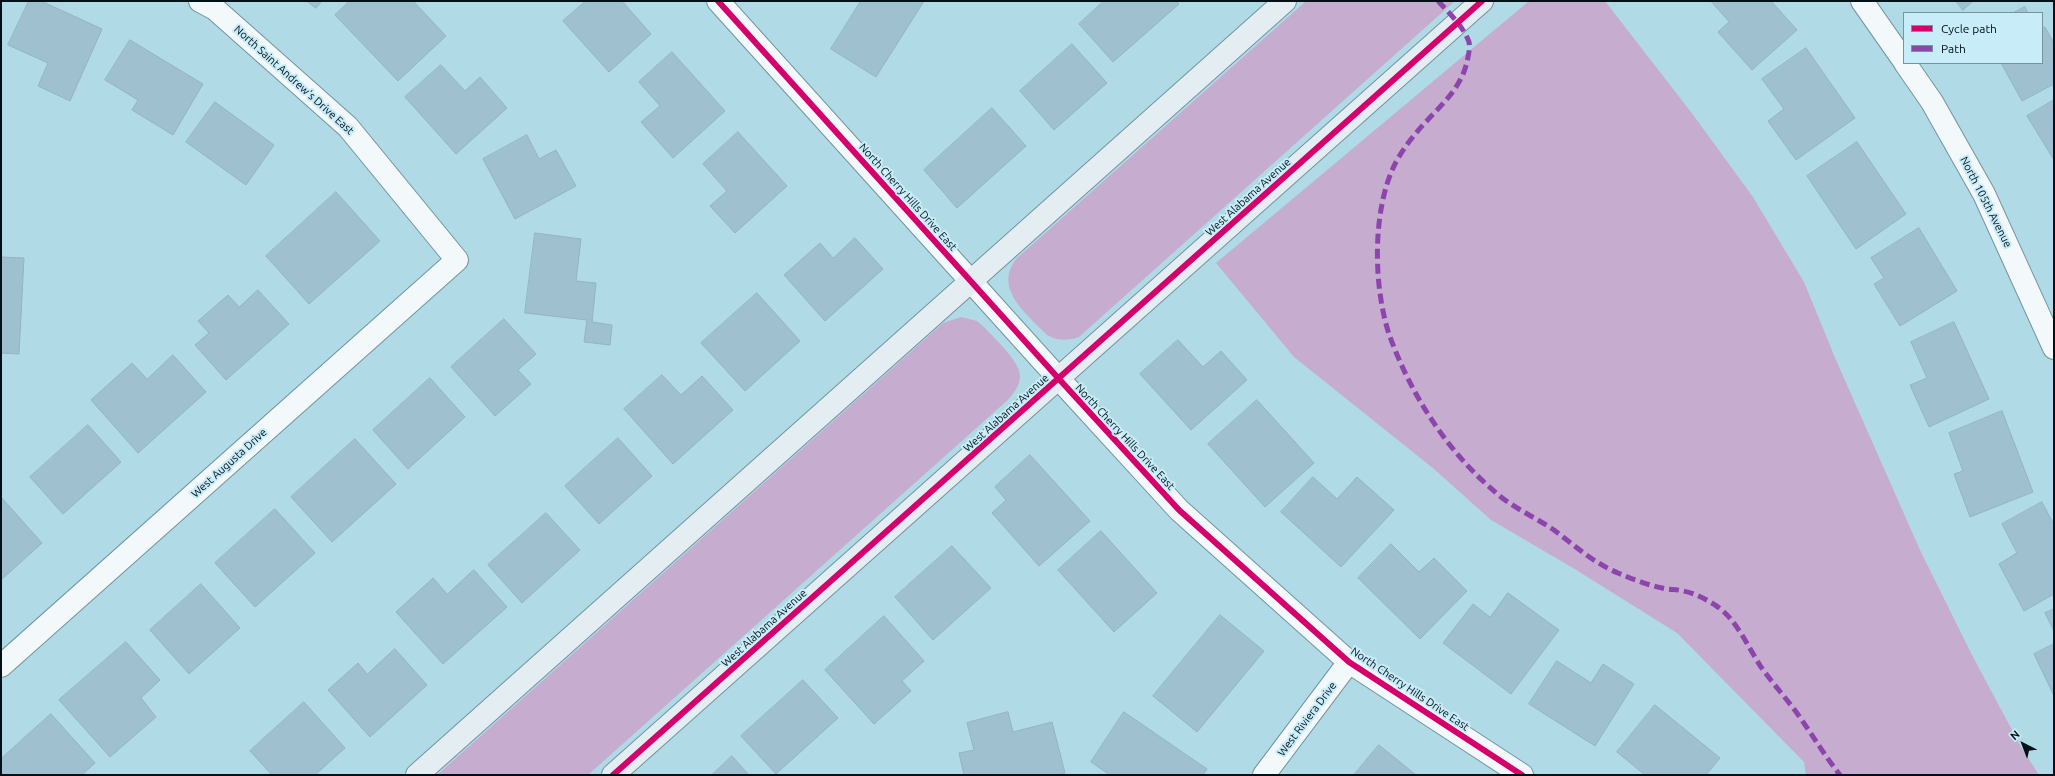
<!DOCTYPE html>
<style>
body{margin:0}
#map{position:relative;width:2055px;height:776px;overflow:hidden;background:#b1dae7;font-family:Ubuntu,sans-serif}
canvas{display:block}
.frame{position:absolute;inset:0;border:2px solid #001017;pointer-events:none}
.legend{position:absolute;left:1903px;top:12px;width:140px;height:52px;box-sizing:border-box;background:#c8ecf8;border:1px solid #78949e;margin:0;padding:5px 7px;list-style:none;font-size:12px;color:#001017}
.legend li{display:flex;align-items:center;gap:8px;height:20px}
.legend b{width:20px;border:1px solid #78949e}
.north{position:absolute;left:2003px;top:724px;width:40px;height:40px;-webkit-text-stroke:3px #c8ecf8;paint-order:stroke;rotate:318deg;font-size:11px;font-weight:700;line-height:16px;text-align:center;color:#001017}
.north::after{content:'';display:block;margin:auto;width:14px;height:18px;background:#001017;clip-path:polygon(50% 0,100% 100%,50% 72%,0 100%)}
</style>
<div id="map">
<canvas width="2055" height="776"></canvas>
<div class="frame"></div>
<ul class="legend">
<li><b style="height:5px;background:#d6006c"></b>Cycle path</li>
<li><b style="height:5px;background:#8e44ad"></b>Path</li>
</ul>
<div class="north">N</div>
</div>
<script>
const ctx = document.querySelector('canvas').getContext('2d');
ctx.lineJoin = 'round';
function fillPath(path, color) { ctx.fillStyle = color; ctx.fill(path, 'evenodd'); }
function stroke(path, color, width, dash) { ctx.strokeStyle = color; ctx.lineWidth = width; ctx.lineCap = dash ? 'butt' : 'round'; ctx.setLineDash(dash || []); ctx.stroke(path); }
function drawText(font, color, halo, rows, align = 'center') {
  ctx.font = font + ' Ubuntu,sans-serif'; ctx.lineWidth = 4; ctx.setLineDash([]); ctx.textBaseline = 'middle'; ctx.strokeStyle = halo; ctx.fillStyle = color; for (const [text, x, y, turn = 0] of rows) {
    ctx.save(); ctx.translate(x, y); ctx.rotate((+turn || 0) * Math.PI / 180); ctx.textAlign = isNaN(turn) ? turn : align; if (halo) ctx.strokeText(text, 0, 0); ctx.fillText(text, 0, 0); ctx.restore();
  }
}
fillPath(new Path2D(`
 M1306,1H1455L1079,337C1068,341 1058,341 1047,335C1027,314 992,288 1017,258Z
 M1529,1H1605L1694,116L1753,197L1804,282L1836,360L1920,550L1971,653L2021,747L2039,775H1806L1804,762L1677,633L1573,568L1491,520L1434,469L1294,357L1216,263Z
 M961,317L977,321L983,326C993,337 1020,361 1020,376C1020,384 1015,391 1010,398L588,775H437L943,323Z`), '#c6add0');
const building = new Path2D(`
 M29,1H41L102,29L70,101L38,86L48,63L8,45Z
 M307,1H322L316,8Z
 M350,1H413L446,36L398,81L335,15Z
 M586,1H622L651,34L609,72L563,21Z
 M861,1H924L876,77L831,49Z
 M1104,1H1176L1179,4L1113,62L1079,24Z
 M1711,1H1771L1797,30L1752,70L1718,32L1729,22Z
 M1956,1H1973L1963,10Z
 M2025,7L2028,13H2013Z
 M2045,27L2054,43V84L2022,101L2001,63H2042V29Z
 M130,40L203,84L173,135L132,110L138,100L105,80Z
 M1072,44L1107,83L1054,130L1020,91Z
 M1806,48L1855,118L1796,160L1768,121L1784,109L1762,79Z
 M672,52L725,111L673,158L641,122L660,106L639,82Z
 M441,65L465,91L480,77L507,108L456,154L405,97Z
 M2054,100V160L2027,116Z
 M215,102L274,145L246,185L186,142Z
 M992,108L1026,146L957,208L924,170Z
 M738,132L787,186L735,233L710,206L727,191L703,164Z
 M527,135L539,159L556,150L576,186L515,219L483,159Z
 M1857,142L1906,214L1856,249L1807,176Z
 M336,192L380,241L309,304L266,256Z
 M1919,228L1957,291L1900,326L1874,284L1884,278L1871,258Z
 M535,233L581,239L576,281L596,283L592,322L612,325L610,345L584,342L587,320L525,313Z
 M855,238L883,269L825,321L784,275L820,243L833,258Z
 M1,257L24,258L19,354L1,353Z
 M258,290L289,324L226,380L195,345L209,333L198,321L228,295L239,307Z
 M757,293L800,341L745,391L701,343Z
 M504,319L536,354L518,370L531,384L495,416L451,367Z
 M1954,322L1989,399L1929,427L1910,385L1927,378L1911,342Z
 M1178,340L1203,367L1221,351L1247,380L1191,430L1140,374Z
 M173,355L206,392L138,453L91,400L132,363L147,379Z
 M662,375L681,395L702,376L733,410L673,464L624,409Z
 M430,378L465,417L408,469L373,430Z
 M1257,400L1314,463L1265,507L1208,444Z
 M2002,411L2033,492L1970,517L1954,474L1963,471L1949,433Z
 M88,425L121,462L63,514L30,477Z
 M618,438L652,476L599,524L565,486Z
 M355,439L396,484L332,542L291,497Z
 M1030,455L1090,521L1039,566L992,513L1006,500L995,487Z
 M1313,477L1337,499L1357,477L1394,510L1341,567L1281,512Z
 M1,497L42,543L1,580Z
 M2042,502L2054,525V594L2024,611L1999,564L2017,553L2002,524Z
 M275,509L315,553L255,607L215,563Z
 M546,513L580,550L522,603L488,565Z
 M1101,531L1157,593L1114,632L1058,570Z
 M1391,544L1419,572L1434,558L1467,591L1420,639L1358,578Z
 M952,546L991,588L933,640L895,597Z
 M474,570L507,607L443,664L396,612L433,578L447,594Z
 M201,584L240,628L189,674L150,630Z
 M1508,593L1559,630L1511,694L1443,643L1473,604L1490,617Z
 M2054,609V631L2045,613Z
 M1220,615L1264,651L1197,732L1153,696Z
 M884,616L924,661L902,681L911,691L874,724L825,670Z
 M126,642L160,680L141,698L156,717L110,757L59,700Z
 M2054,644V696L2034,654Z
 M395,649L427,685L370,737L328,690L358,663L367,674Z
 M1557,661L1591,683L1603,664L1634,684L1595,746L1529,704Z
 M803,680L838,718L776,774L741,736Z
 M304,702L345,748L315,775H272L250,751Z
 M1655,705L1720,758L1706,775H1645L1617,752Z
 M1008,712L1013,732L1052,722L1065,773L1057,775H964L959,753L974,750L967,723Z
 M1124,712L1207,769L1203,775H1110L1091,762Z
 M51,714L95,763L82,775H1V759Z
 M1379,745L1416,775H1354Z
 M732,756L749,775H712Z`);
fillPath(building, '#9fc0cf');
stroke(building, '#93b3c2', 1);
const street = new Path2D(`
 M718,1L1059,379L1179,510L1349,662L1522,775
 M1862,1L1904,61
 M1905,63L1932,102L1984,194L2054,348
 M1,666L457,260L348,127L215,9L200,1
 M1264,775L1349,662`);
const secondary = new Path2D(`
 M417,775L1285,1
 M613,775L1482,1`);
stroke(street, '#72949e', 24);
stroke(secondary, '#72949e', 24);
stroke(street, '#f3f9fb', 22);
stroke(secondary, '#e4eef2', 22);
stroke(new Path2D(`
 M1438,1C1449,13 1463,26 1469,42C1470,47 1469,53 1468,57C1463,87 1442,104 1423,125C1413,136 1403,149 1396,162C1372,208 1373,285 1389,334C1410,393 1446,450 1494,491C1511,507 1535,517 1554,530C1575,546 1594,563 1618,573C1632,579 1648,585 1662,588C1669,590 1676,589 1683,591C1694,593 1706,599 1715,605C1736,618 1748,647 1761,667C1773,684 1787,699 1799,716C1813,736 1825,756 1840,775`), '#8e44ad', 5, [10, 5]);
stroke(new Path2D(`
 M718,1L1059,379L1179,510L1349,662L1522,775
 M613,775L1482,1`), '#d6006c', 6);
drawText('11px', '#001017', '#c8ecf8', [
 ["North Saint Andrew's Drive East",294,80,42],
 ["North Cherry Hills Drive East",908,197,48],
 ["West Alabama Avenue",1248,197,-42],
 ["North 105th Avenue",1986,202,63],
 ["West Alabama Avenue",1006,413,-42],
 ["North Cherry Hills Drive East",1125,437,47],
 ["West Augusta Drive",229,463,-42],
 ["West Alabama Avenue",764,628,-42],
 ["North Cherry Hills Drive East",1410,689,34],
 ["West Riviera Drive",1307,719,-53]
]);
</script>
